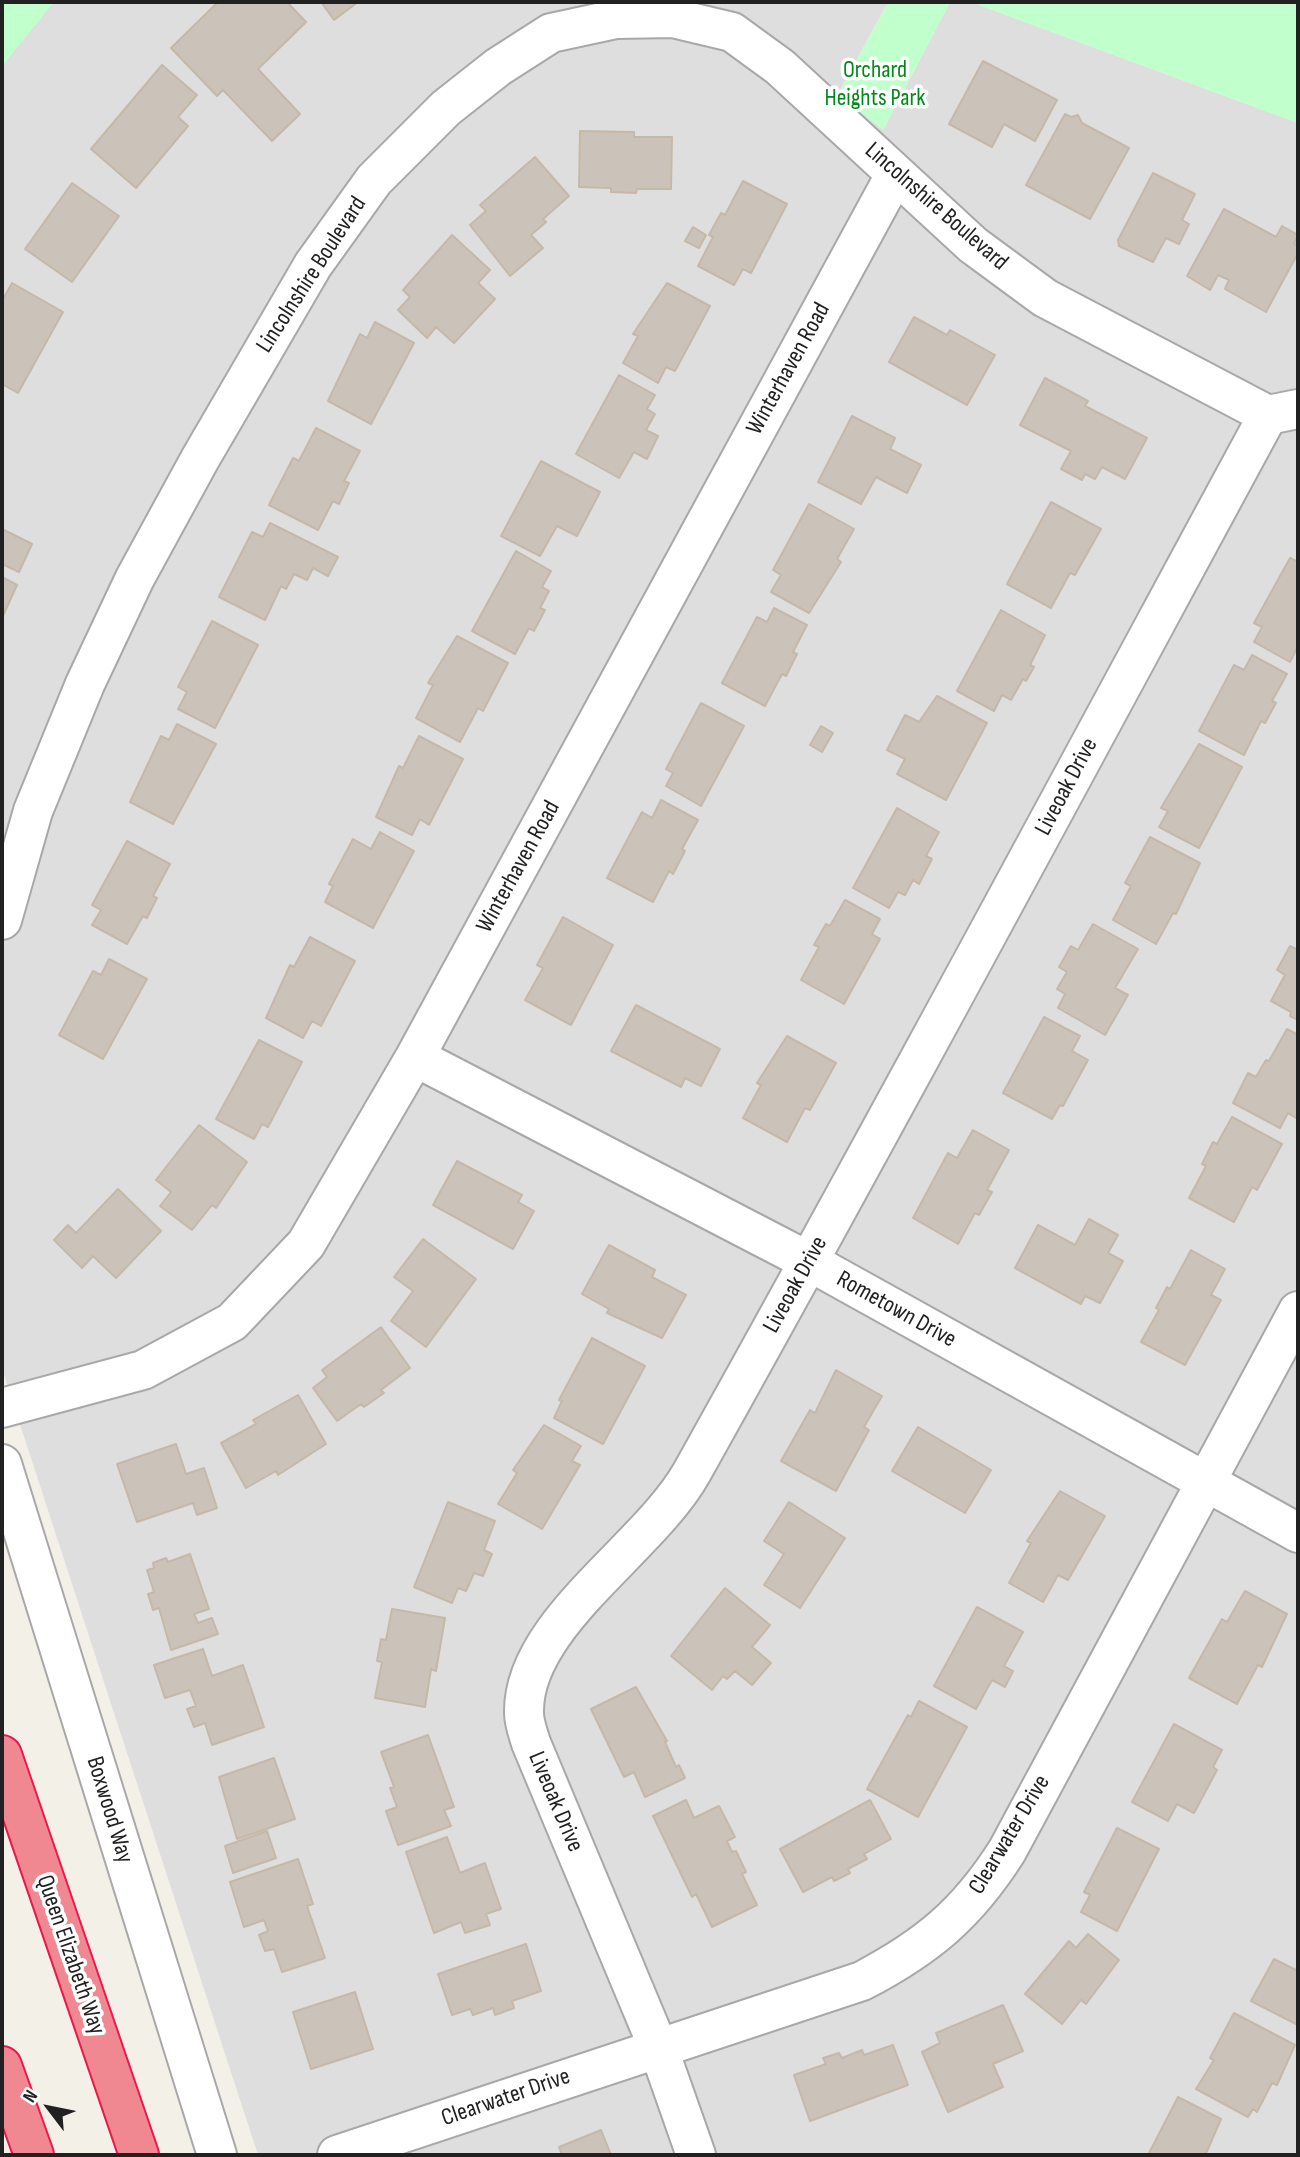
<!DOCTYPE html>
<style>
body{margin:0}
#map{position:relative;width:1300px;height:2157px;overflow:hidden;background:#f2f0e7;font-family:"Sofia Sans Condensed",sans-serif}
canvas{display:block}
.frame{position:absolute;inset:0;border:4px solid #212121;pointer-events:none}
.north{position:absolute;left:14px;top:2073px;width:70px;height:70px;-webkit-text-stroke:5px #fff;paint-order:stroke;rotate:302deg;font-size:19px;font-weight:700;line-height:28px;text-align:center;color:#212121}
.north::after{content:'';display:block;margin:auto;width:24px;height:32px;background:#212121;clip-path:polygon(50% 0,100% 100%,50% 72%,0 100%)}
</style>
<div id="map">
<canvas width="1300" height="2157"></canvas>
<div class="frame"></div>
<div class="north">N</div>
</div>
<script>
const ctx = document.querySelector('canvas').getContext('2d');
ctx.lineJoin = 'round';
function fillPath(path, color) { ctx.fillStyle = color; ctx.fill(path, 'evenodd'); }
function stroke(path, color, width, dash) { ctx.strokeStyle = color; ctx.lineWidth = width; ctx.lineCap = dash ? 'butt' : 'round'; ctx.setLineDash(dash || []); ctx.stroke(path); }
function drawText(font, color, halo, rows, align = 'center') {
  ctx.font = font + ' "Sofia Sans Condensed",sans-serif'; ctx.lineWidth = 7; ctx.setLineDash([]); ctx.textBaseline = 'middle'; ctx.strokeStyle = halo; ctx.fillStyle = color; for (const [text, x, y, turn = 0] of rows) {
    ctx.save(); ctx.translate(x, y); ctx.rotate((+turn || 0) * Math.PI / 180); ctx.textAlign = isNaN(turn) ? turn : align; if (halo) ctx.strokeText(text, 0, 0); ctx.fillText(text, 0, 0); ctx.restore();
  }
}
fillPath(new Path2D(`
 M53,2H888L838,94L883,130L950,2H971L1298,123V2155H258L2,1369V65Z`), '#dfdede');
fillPath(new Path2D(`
 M2,2H54L2,66Z
 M888,2H950L883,130L838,94Z
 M971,2H1298V123Z`), '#c1ffcd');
const building = new Path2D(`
 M218,2H287L306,22L258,69L300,114L272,141L223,90L217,96L171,48Z
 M321,2H358L334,20Z
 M983,61L1057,100L1035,141L1004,124L992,147L949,124Z
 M162,65L197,95L178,117L188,126L136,188L91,149Z
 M1065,114L1071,117L1078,115L1082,123L1129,148L1090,219L1026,185Z
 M580,131L634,132V137H672L671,189H637L636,193L611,192V188L579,187Z
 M535,157L569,196L543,219L546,222L531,235L543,248L510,276L470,225L486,211L480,205Z
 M1153,173L1195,194L1182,220L1189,224L1179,244L1166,238L1153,262L1119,246L1118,240Z
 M743,181L787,204L751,273L743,269L734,285L698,266L713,237L709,235L721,213L725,215Z
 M72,183L119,216L72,282L25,249Z
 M1224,209L1276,237L1282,226L1298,235L1294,244L1298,246V253L1266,312L1225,289L1229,280L1218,275L1210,290L1187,276Z
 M693,227L706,235L699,248L685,241Z
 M452,235L490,270L478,283L495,299L454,343L436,327L427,338L398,310L410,297L403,290Z
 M12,283L63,312L18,393L2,384V301Z
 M667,283L710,306L675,371L666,367L658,383L623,363L638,336L633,334Z
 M914,317L947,335L950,330L995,355L967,405L889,362Z
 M375,322L414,343L371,424L328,401L360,334L367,338Z
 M619,375L655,395L647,409L655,414L646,430L658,436L647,459L634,452L619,478L576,454Z
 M1045,378L1088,401L1085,406L1147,438L1125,479L1102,467L1095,479L1085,474L1082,480L1061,469L1071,451L1020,425Z
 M852,416L895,438L890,449L921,465L907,493L876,477L861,504L818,482Z
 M316,428L360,451L344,481L349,483L339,504L333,501L318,530L269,505L293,458L299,461Z
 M541,461L600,492L577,536L557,526L540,556L501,536Z
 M1051,502L1101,529L1075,575L1070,573L1051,608L1007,584Z
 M809,504L854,529L837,559L841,562L809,613L771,592L781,575L773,570Z
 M270,523L338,557L328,576L313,568L307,580L294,574L286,589L281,586L265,620L219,597L252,532L263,537Z
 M2,529L32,544L19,572L2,564Z
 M516,551L551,571L542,587L549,591L540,608L545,610L534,631L529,628L515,654L472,631Z
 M1290,558L1298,562V646L1290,662L1254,642L1262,627L1254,623Z
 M2,577L17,585L2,618Z
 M774,608L807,625L793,652L797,654L786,676L782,674L765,706L722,683L757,617L767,622Z
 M1001,610L1045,635L1030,665L1034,667L1026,681L1023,679L1011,700L1002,695L994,711L957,691Z
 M212,621L258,645L215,728L178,709L187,692L178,687Z
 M457,636L508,663L483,711L478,708L460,742L416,718L433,685L428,683Z
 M1252,655L1287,674L1272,701L1276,703L1265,723L1261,721L1244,755L1199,731L1234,665L1244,670Z
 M937,696L987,723L946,800L897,774L905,759L887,750L905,715L919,722Z
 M701,703L744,726L701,806L666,786L673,773L666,769Z
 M177,724L216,744L173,824L130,802L161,736L169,740Z
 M821,726L833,733L822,752L810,745Z
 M419,736L463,759L429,825L420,819L412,835L376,817L399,766L403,768Z
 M1199,744L1242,767L1199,848L1159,827L1168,811L1161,808Z
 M661,800L698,820L682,849L685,851L673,874L669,871L653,902L607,878L642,812L652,818Z
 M897,808L939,832L926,856L932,859L919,884L913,880L905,895L898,892L889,908L853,888Z
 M380,832L414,851L373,928L325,902L333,886L329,884L353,839L371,849Z
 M1150,837L1200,863L1176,914L1173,913L1156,944L1113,920L1131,886L1125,883Z
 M127,841L170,864L153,896L157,898L147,918L143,916L127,944L92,925L101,910L92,905Z
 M845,900L880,919L872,934L880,939L844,1004L801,980L819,947L814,945L826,924L830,926Z
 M563,917L613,945L571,1025L525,1000L543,968L537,965Z
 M1093,924L1138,949L1115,988L1128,995L1105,1035L1058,1008L1065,994L1057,989L1067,972L1059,967L1071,946L1078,950Z
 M310,937L355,961L321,1026L312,1021L303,1038L266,1018L290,965L294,967Z
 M1290,946L1298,950V1020L1290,1016L1291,1012L1271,1001L1285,975L1277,970Z
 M109,959L147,979L103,1059L59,1035L93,971L101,975Z
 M636,1005L720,1049L701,1086L685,1078L681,1087L611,1051Z
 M1044,1017L1080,1036L1072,1051L1088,1060L1063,1106L1060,1105L1052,1119L1003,1093Z
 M1287,1029L1298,1035V1114L1296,1118L1288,1113L1280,1128L1233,1103L1248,1073L1256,1077L1266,1060L1269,1061Z
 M787,1036L836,1063L810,1110L805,1108L787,1142L743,1118L761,1085L757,1083Z
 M259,1040L302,1062L268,1127L262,1124L254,1139L216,1119Z
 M1232,1117L1282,1144L1257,1190L1252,1187L1234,1222L1189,1198L1206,1166L1202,1164L1213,1142L1217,1144Z
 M199,1125L247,1162L216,1208L212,1205L192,1230L160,1206L171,1192L156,1180Z
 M973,1130L1009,1150L987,1190L992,1192L979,1215L975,1213L958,1244L913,1218L948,1153L957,1158Z
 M457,1161L522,1195L518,1202L534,1211L513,1249L433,1205Z
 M118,1189L161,1231L116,1278L93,1256L82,1268L54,1240L68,1225L76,1233Z
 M1089,1219L1118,1235L1108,1253L1123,1261L1100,1303L1085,1296L1081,1304L1015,1268L1038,1225L1075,1245Z
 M423,1239L476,1279L426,1347L391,1321L413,1291L394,1277Z
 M609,1245L655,1270L652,1277L686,1295L662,1338L607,1313L609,1309L582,1294Z
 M1191,1250L1225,1269L1211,1295L1221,1300L1185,1365L1141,1342L1159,1310L1156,1308L1167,1287L1170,1289Z
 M381,1327L410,1368L381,1390L384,1393L364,1407L361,1404L337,1421L313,1388L327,1377L322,1370Z
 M592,1338L645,1366L603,1444L554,1418L562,1401L559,1400Z
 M836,1370L882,1396L864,1427L869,1430L836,1491L781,1461L810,1410L815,1413Z
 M298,1395L326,1444L278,1475L276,1471L246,1488L221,1443L256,1424L253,1420Z
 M544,1425L581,1446L572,1461L580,1465L542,1529L498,1504L517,1473L513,1470Z
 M918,1427L991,1470L965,1513L892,1471Z
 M176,1444L186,1474L204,1468L217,1508L197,1515L193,1503L137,1522L117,1464Z
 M1060,1491L1105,1516L1068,1580L1058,1575L1043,1602L1009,1583L1031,1543L1027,1541Z
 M448,1502L495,1521L484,1550L492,1554L483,1576L474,1573L466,1591L458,1588L452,1603L414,1587Z
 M789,1502L845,1538L800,1608L764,1585L784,1554L764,1541Z
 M190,1554L209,1609L194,1614L198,1623L212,1618L218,1634L171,1650L159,1608L153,1610L148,1594L154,1592L147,1570L154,1568L153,1563L166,1558L168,1562Z
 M725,1588L770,1625L752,1647L771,1663L752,1685L735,1671L727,1679L723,1676L712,1690L671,1656Z
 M1245,1591L1287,1614L1262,1667L1258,1665L1237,1704L1189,1678L1222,1619L1227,1622Z
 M977,1607L1023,1632L1004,1666L1013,1671L1005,1687L992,1680L976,1709L934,1686Z
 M392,1609L445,1618L436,1671L431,1669L425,1707L375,1698L382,1662L377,1661L381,1639L386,1640Z
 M203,1649L212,1676L243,1665L264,1727L212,1745L205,1723L194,1727L187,1709L196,1706L190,1690L165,1698L154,1665Z
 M636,1687L667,1741L665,1742L676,1767L679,1765L685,1778L645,1797L634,1772L624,1777L591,1709Z
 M919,1701L967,1727L918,1817L867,1789L908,1715L911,1717Z
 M1174,1724L1222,1750L1213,1767L1217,1770L1194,1813L1177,1804L1168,1821L1132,1802Z
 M428,1735L454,1807L444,1810L451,1826L398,1845L386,1811L397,1807L390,1788L394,1787L381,1752Z
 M274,1758L295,1819L237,1839L219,1777Z
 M686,1800L694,1818L719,1806L735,1837L727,1841L732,1852L736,1851L746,1872L742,1874L757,1905L712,1927L696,1894L692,1897L653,1816Z
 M870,1800L891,1839L864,1854L867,1859L848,1869L850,1873L834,1881L832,1877L803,1892L780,1849Z
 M1117,1828L1159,1849L1117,1931L1081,1912L1090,1895L1084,1892Z
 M267,1831L276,1858L233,1873L225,1846Z
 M447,1837L460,1873L485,1863L501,1909L486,1914L490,1925L465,1933L461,1922L434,1933L406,1852Z
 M298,1859L313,1904L307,1906L325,1958L282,1972L274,1949L265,1951L259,1935L268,1931L264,1920L244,1927L230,1882Z
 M1088,1934L1119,1960L1086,2004L1081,2000L1062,2024L1025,1994L1069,1941L1076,1948Z
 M526,1944L541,1991L512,2001L514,2008L495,2015L493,2008L473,2015L470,2009L452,2015L438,1974Z
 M1274,1959L1298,1971V2025L1251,2001Z
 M355,1992L373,2049L311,2069L293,2012Z
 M1003,2005L1023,2051L993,2064L1003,2087L948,2112L922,2052L940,2043L936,2033Z
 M1234,2013L1295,2045L1277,2085L1272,2083L1257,2112L1253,2109L1248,2117L1196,2089L1214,2060L1210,2058Z
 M893,2045L908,2085L810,2121L794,2075L826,2064L823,2058L839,2053L842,2058L862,2050L864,2055Z
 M1178,2097L1221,2119L1208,2149L1205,2155H1148Z
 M601,2130L611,2155H562L559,2147Z`);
fillPath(building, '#cbc3b9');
stroke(building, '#c6b8a8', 2);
const street = new Path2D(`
 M2,920L33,811L85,684L135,578L200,459L313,265L374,180L446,108L498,67L551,33L616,19L673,18L732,32L780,67L973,245L1045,298L1268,415L1298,409
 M415,1057L810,1262L1298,1533
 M2,1408L143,1370L232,1322L306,1244L415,1057L895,175
 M2,1464L217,2155
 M337,2155L862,1981C927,1947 967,1914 1007,1851L1298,1311
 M696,2155L658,2047L531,1743C528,1733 524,1723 524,1713C522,1624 649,1549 692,1472C888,1121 1077,768 1268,415`);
const highway = new Path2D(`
 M2,1755L139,2155
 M2,2066L34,2155`);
stroke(street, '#a8a8a8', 42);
stroke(highway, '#ed174b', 42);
stroke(street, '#fff', 38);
stroke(highway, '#f08891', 38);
drawText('24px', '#01881a', '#fff', [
 ["Orchard",875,71],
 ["Heights Park",875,99]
]);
drawText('24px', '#212121', '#fff', [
 ["Lincolnshire Boulevard",936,207,41],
 ["Lincolnshire Boulevard",312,275,-57],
 ["Winterhaven Road",789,369,-61],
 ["Liveoak Drive",1067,787,-62],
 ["Winterhaven Road",519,867,-61],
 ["Liveoak Drive",796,1285,-61],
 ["Rometown Drive",896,1310,29],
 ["Liveoak Drive",555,1802,67],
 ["Boxwood Way",109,1810,73],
 ["Clearwater Drive",1010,1835,-59],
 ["Queen Elizabeth Way",70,1955,71],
 ["Clearwater Drive",506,2098,-19]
]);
</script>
